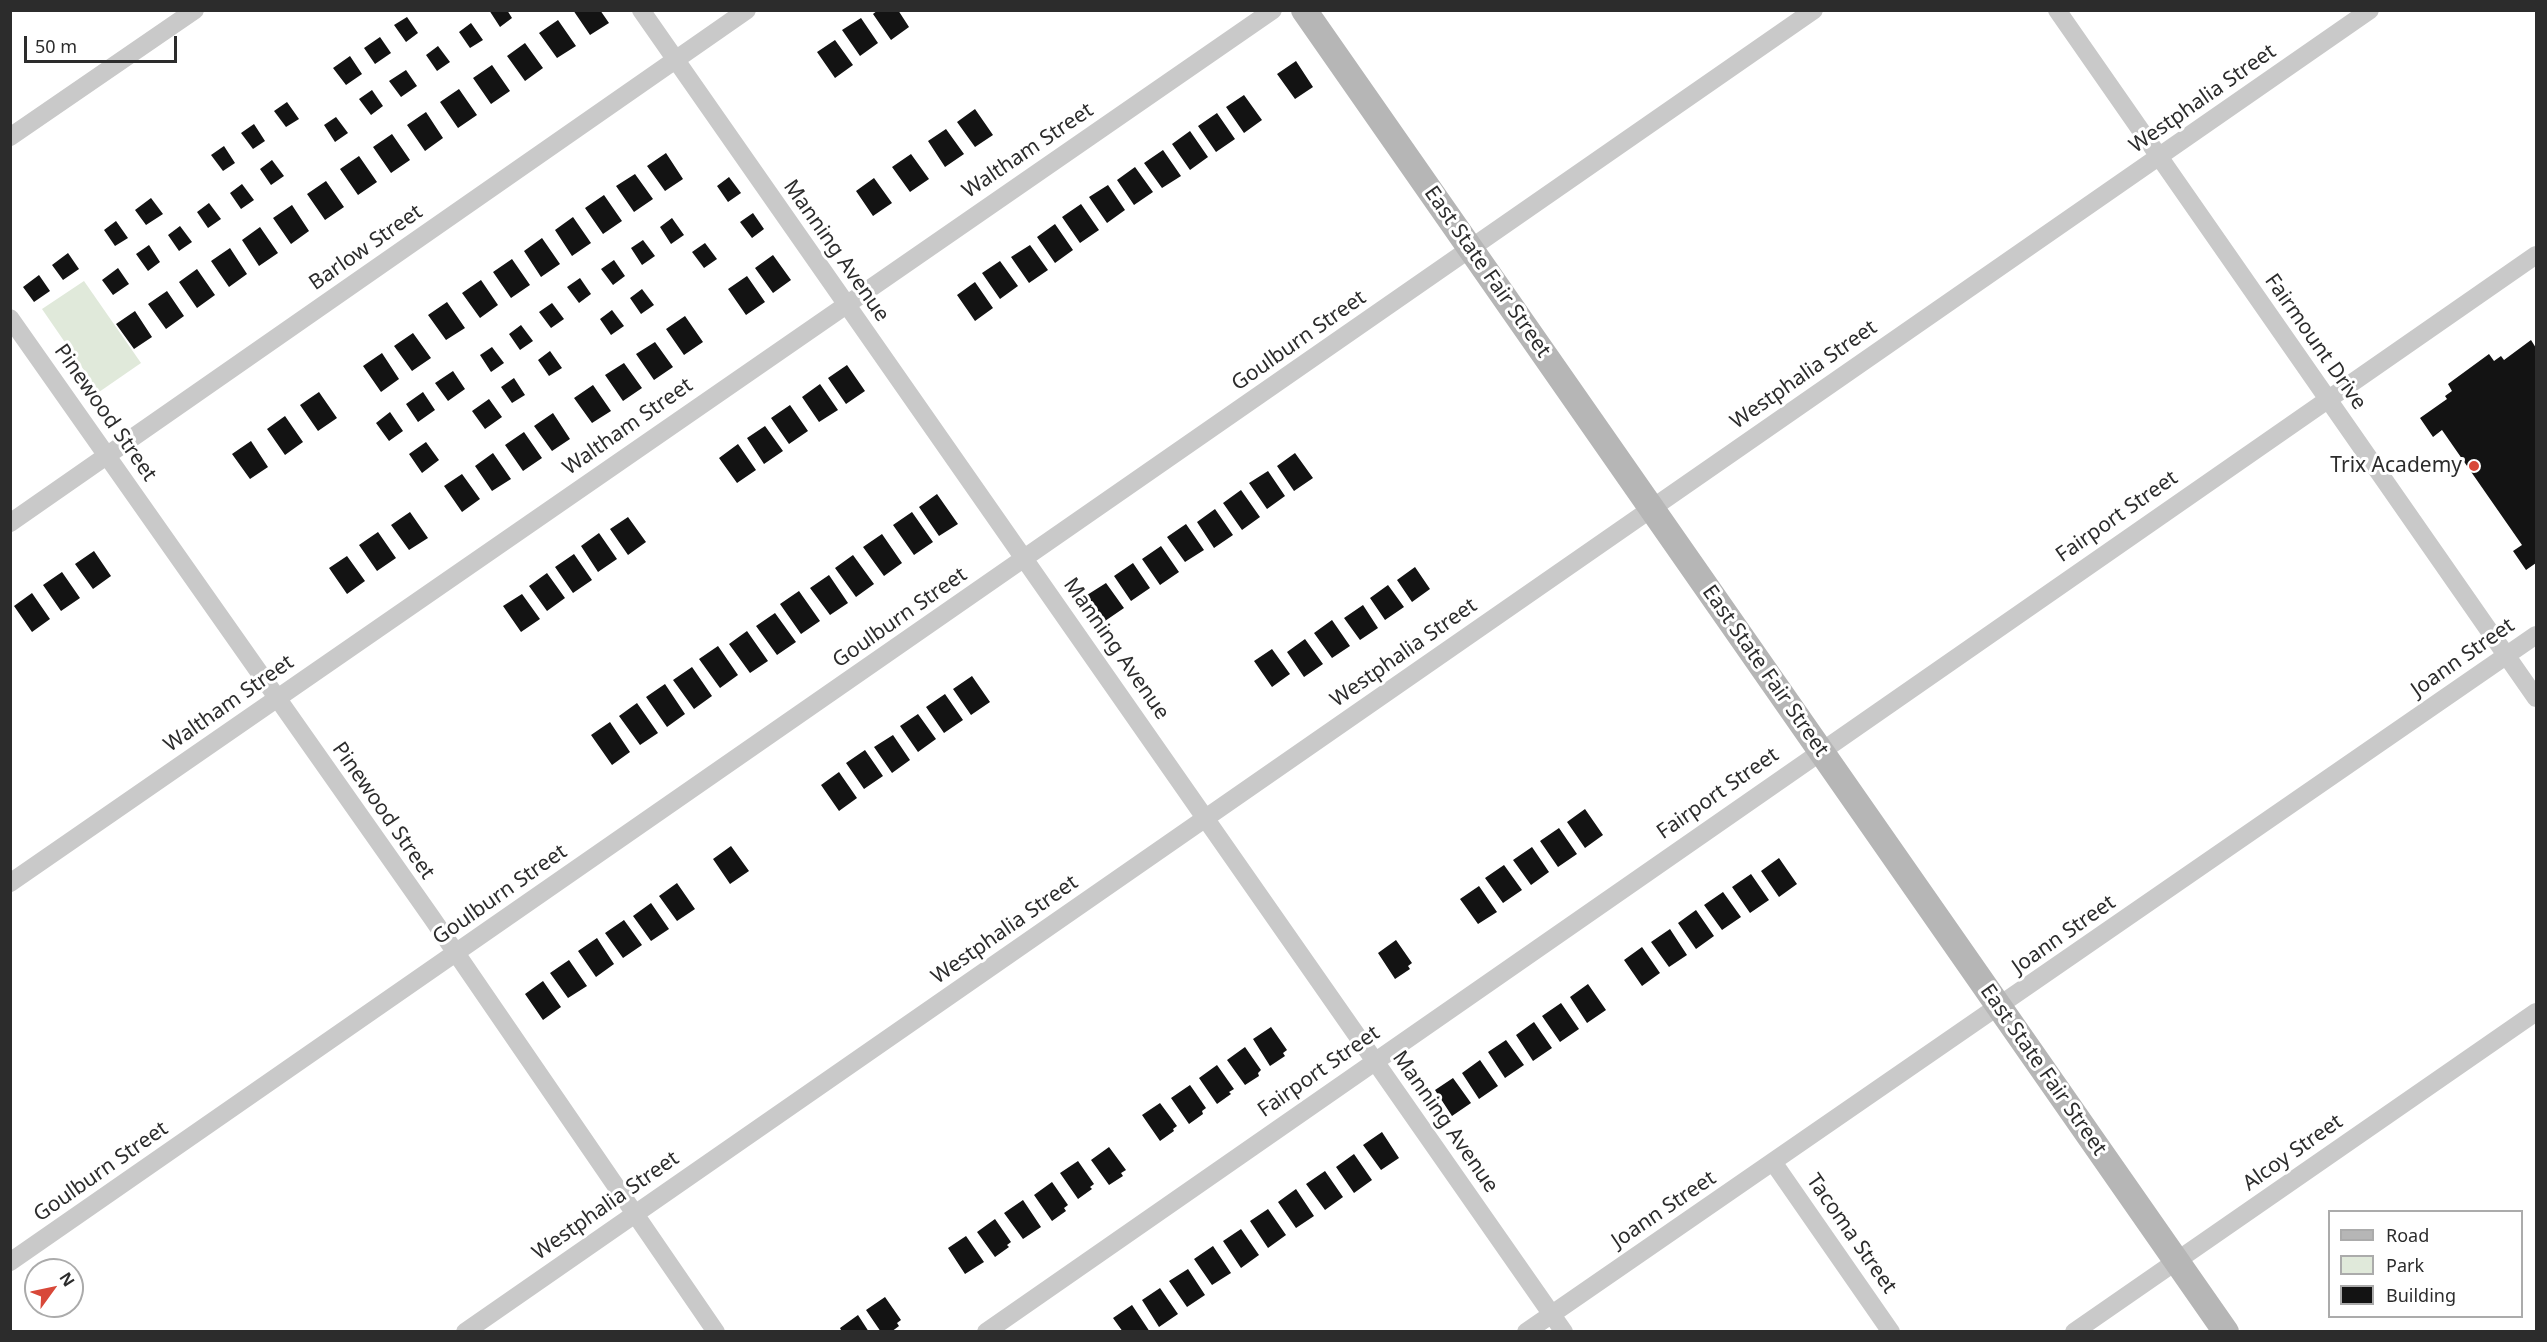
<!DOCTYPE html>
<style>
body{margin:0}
#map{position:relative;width:2547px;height:1342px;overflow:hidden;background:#fff;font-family:"Noto Sans",sans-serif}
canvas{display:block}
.frame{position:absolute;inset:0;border:12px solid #2c2c2c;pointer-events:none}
.legend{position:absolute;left:2328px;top:1210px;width:195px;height:108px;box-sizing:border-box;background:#fff;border:2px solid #ababab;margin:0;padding:8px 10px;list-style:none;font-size:18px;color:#2c2c2c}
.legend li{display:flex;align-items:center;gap:12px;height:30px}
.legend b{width:30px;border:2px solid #ababab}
.north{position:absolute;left:24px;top:1258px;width:60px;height:60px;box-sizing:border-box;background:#fff;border:2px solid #ababab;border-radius:50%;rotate:57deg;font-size:16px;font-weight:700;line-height:24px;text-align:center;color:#2c2c2c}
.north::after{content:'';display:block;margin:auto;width:21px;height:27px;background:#d84839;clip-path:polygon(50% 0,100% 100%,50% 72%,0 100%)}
.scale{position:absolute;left:24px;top:36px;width:153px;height:27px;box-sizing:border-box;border:3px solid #2c2c2c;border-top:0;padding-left:8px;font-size:18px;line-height:21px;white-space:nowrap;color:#2c2c2c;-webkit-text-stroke:4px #fff;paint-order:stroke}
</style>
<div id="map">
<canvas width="2547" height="1342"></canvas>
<div class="frame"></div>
<ul class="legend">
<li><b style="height:8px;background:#b6b6b6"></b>Road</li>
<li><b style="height:16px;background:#e0e9da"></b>Park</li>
<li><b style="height:16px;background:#131313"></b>Building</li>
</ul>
<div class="north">N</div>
<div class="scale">50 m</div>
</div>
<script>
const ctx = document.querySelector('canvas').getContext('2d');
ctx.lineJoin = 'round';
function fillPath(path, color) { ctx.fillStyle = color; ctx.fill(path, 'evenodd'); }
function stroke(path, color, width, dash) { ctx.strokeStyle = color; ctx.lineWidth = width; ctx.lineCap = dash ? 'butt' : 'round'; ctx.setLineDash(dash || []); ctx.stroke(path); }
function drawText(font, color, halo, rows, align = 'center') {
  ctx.font = font + ' "Noto Sans",sans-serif'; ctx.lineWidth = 6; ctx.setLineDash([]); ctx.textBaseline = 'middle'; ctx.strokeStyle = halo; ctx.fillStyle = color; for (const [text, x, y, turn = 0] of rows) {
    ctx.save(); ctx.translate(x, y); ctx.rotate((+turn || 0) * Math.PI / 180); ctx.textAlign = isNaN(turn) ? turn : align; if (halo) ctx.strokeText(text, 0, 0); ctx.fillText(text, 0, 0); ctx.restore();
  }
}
fillPath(new Path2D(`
 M84,281L141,363L99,392L42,309Z`), '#e0e9da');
fillPath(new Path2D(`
 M489,10H507L512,18L500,27Z
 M573,10H600L609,23L590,35Z
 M878,10H898L909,27L891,40L873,14Z
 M407,17L418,33L406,42L394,25Z
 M861,18L878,43L860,56L842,30Z
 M558,20L576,46L557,58L539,33Z
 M471,23L483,40L470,48L459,32Z
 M380,37L391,53L375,64L364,48Z
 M835,40L853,65L835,78L817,52Z
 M525,43L543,68L525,81L507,56Z
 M438,46L450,62L437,71L426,55Z
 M350,56L362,74L346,85L333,68Z
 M1296,61L1313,87L1295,99L1277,74Z
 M492,65L510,91L491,104L473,78Z
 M406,70L417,86L401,97L389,81Z
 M459,89L477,115L458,128L440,102Z
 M372,90L383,106L371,115L359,99Z
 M1244,95L1262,120L1244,133L1226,107Z
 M287,102L299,119L286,127L274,111Z
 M975,109L993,135L975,147L957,122Z
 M426,112L443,138L425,151L407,125Z
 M1217,113L1235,139L1216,152L1198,126Z
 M336,117L348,133L335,142L324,125Z
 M254,124L265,141L253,149L241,133Z
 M946,129L964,154L945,167L928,141Z
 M1190,131L1208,157L1190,170L1172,144Z
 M392,134L410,160L391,173L373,147Z
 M224,146L235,163L223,171L211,155Z
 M1163,150L1181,176L1162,188L1144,163Z
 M666,153L683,179L665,191L647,166Z
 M911,154L929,179L910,192L892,167Z
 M359,156L377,182L358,195L340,169Z
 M272,160L284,176L271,185L260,169Z
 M1135,167L1153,192L1134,205L1117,180Z
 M635,174L653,199L634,212L616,186Z
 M729,177L741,193L728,202L717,186Z
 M874,178L892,203L873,216L856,191Z
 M326,181L344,207L325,220L307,194Z
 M242,184L254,200L241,209L230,193Z
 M1108,185L1125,210L1107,223L1089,197Z
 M604,195L622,221L603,234L585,208Z
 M151,198L163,214L146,225L135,210Z
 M209,203L221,219L208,228L197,212Z
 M1081,204L1099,230L1080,243L1062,217Z
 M292,205L309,231L291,244L273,218Z
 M753,213L764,229L752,238L740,222Z
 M573,217L591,243L572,256L555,230Z
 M672,218L684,235L671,244L660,227Z
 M116,221L128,238L115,246L104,230Z
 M1055,224L1073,250L1055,263L1037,237Z
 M180,226L192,242L179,251L168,235Z
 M260,227L278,253L259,266L242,240Z
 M542,238L560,264L541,277L524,251Z
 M643,240L655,256L642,265L631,248Z
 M705,243L717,259L704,268L692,252Z
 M149,245L160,262L148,271L136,254Z
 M1030,245L1048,270L1029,283L1011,257Z
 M230,248L247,274L229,287L211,261Z
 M68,253L79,269L63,280L52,265Z
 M773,255L791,280L773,293L755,268Z
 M512,259L530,285L511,298L493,272Z
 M614,260L625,276L613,285L601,269Z
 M1000,261L1018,286L1000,299L982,273Z
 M118,268L129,284L113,295L102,280Z
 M197,269L215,295L197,308L179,282Z
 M39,275L50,291L34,302L23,287Z
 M747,276L765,302L746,315L728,289Z
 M580,278L591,294L579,303L567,287Z
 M481,280L498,305L480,318L462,293Z
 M975,282L993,308L975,321L957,295Z
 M642,289L654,305L641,314L630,298Z
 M167,291L184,316L166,329L148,304Z
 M447,302L465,328L446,340L428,315Z
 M552,303L564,319L551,328L539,312Z
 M612,310L624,326L611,335L600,319Z
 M135,311L152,337L134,349L116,324Z
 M685,316L703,342L684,355L666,329Z
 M521,325L533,341L520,350L509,334Z
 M413,333L431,358L412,371L394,346Z
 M2531,340L2536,348V563L2526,570L2513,551L2522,545L2442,430L2433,437L2420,418L2447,399L2445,396L2452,391L2448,384L2489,354L2494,361L2501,356L2504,360Z
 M655,342L673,367L654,380L636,354Z
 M492,347L504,363L491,372L480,355Z
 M550,351L562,368L549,376L538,360Z
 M382,353L399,379L381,392L363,366Z
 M624,363L642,388L623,401L605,375Z
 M847,365L865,391L846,404L828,378Z
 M453,371L465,389L448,401L435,383Z
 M514,378L525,395L512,403L501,387Z
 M820,384L838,410L819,422L802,397Z
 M593,385L611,411L592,423L574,398Z
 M319,392L337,418L318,431L300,405Z
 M423,392L435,410L418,422L406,404Z
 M489,399L502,417L485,429L472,411Z
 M790,405L808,431L789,444L771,418Z
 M390,412L403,431L389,441L376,423Z
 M553,413L570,439L552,451L534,426Z
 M285,416L303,442L285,455L267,429Z
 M765,426L783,451L764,464L747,438Z
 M524,432L542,458L523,471L505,445Z
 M251,441L268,467L250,479L232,454Z
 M426,442L439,460L422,473L409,454Z
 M738,444L756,470L737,483L719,458Z
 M493,453L511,479L492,491L475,466Z
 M1295,453L1313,478L1294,491L1277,466Z
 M1268,471L1285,496L1267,509L1249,483Z
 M462,474L480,499L462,512L444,486Z
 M1241,490L1260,517L1242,530L1223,503Z
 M937,494L958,524L939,536L919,507Z
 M1215,509L1233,535L1214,548L1197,522Z
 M410,512L428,538L409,550L391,525Z
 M912,512L933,542L914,555L893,525Z
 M628,517L646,542L628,555L610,529Z
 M1186,524L1204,550L1185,562L1167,537Z
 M378,532L396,558L377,571L359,545Z
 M599,533L617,559L598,572L581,546Z
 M882,534L902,563L884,576L863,547Z
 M1161,546L1179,572L1160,585L1142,559Z
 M94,551L111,576L93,589L75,564Z
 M574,554L592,580L573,593L555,567Z
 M853,555L874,584L856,597L835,568Z
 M347,556L365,581L347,594L329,568Z
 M1133,563L1150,588L1131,601L1114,576Z
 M1415,567L1430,589L1412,602L1397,580Z
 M62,572L80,598L61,611L43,585Z
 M547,573L565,598L547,611L529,586Z
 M829,575L848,603L830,615L810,588Z
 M1106,583L1124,608L1105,621L1087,595Z
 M1388,585L1404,607L1385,620L1370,598Z
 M799,591L820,621L801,634L780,604Z
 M32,593L50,619L32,632L14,606Z
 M522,594L540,619L521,632L503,606Z
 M1363,605L1378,628L1360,640L1344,618Z
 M775,613L796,642L777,655L756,626Z
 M1332,620L1350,646L1332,658L1314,633Z
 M747,631L768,661L750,673L729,644Z
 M1305,639L1323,664L1304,677L1287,652Z
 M718,646L738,675L720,688L699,659Z
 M1272,649L1290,674L1272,687L1254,661Z
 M692,667L712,696L694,709L673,680Z
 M972,676L990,702L971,715L953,689Z
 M665,684L685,714L667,727L646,697Z
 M945,694L963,720L944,733L926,707Z
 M637,703L658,733L640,745L619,716Z
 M918,714L936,739L918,752L900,726Z
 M610,722L630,752L612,765L591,735Z
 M893,735L910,760L892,773L874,747Z
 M865,750L883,776L864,789L846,763Z
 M839,772L857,798L839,811L821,785Z
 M1585,809L1603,835L1585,848L1567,822Z
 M1559,828L1577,854L1558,867L1540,841Z
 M731,846L749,871L730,884L713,859Z
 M1532,847L1549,872L1531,885L1513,860Z
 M1779,858L1797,884L1779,897L1761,871Z
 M1504,865L1522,890L1503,903L1485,878Z
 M1751,874L1769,900L1750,913L1732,887Z
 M677,883L695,909L677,921L659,896Z
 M1479,886L1497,912L1478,924L1460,899Z
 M1723,892L1741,917L1722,930L1704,905Z
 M651,903L669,929L651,941L633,916Z
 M1696,910L1714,936L1696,949L1678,923Z
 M624,920L642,945L623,958L605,933Z
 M1670,929L1687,955L1669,967L1651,942Z
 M597,938L614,964L596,977L578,951Z
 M1396,940L1412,963L1408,966L1410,969L1395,979L1378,953Z
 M1642,947L1660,973L1642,986L1624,960Z
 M569,960L587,986L568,998L550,973Z
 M543,981L561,1007L543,1020L525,994Z
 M1588,984L1606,1010L1587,1023L1570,997Z
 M1561,1003L1579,1029L1560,1042L1542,1016Z
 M1534,1022L1552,1048L1533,1061L1516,1035Z
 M1271,1027L1287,1050L1283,1053L1285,1056L1270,1066L1253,1039Z
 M1506,1040L1524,1065L1505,1078L1488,1052Z
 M1245,1047L1261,1070L1258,1073L1259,1076L1245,1085L1227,1060Z
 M1480,1060L1498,1086L1479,1099L1462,1073Z
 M1217,1065L1234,1089L1229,1092L1231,1094L1217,1104L1199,1078Z
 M1453,1078L1471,1103L1452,1116L1435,1090Z
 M1190,1085L1206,1108L1202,1111L1203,1114L1189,1124L1171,1098Z
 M1160,1103L1177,1126L1173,1129L1174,1131L1160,1141L1142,1115Z
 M1382,1132L1399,1158L1381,1170L1363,1145Z
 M1109,1147L1126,1170L1121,1173L1123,1176L1109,1185L1091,1160Z
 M1354,1154L1372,1180L1354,1193L1336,1167Z
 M1078,1161L1094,1184L1090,1187L1092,1189L1078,1199L1060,1173Z
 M1325,1171L1343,1197L1325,1210L1306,1184Z
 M1052,1182L1068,1205L1064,1208L1066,1211L1052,1221L1034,1195Z
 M1296,1189L1314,1216L1296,1228L1278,1202Z
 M1023,1200L1041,1227L1023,1239L1004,1213Z
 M1268,1209L1286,1235L1268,1248L1250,1221Z
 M995,1219L1011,1242L1007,1245L1009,1247L995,1257L977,1232Z
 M1241,1229L1259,1255L1241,1268L1223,1241Z
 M966,1236L984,1262L965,1274L948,1248Z
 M1213,1246L1231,1273L1212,1285L1194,1259Z
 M1188,1269L1205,1295L1187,1307L1169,1281Z
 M1160,1288L1178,1314L1159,1327L1142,1300Z
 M885,1297L901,1320L897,1323L899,1326L891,1332H881L866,1310Z
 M1132,1305L1150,1332H1123L1113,1318Z
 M858,1315L869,1332H842L840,1328Z`), '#131313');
stroke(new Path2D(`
 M641,10L1564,1332
 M2057,10L2536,698
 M10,137L195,10
 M10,318L432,918L716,1332
 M10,523L747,10
 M10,883L1273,10
 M1773,1162L1891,1332
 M10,1262L1814,10
 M465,1332L2370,10
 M986,1332L2536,255
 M1526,1332L2536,635
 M2074,1332L2536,1012`), '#c9c9c9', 18);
stroke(new Path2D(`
 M1304,10L2226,1332`), '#b6b6b6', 26);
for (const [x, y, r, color] of [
 [2474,466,6,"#d84839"]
]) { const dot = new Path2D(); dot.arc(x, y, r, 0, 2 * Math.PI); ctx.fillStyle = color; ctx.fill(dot); stroke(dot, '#fff', 2); }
drawText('21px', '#2c2c2c', '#fff', [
 ["Westphalia Street",2203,99,-35],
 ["Waltham Street",1028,151,-34],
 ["Barlow Street",366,248,-35],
 ["Manning Avenue",836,251,55],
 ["East State Fair Street",1487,272,55],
 ["Goulburn Street",1299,341,-35],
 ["Fairmount Drive",2315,342,55],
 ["Westphalia Street",1804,375,-35],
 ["Pinewood Street",105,413,55],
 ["Waltham Street",628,427,-35],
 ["Fairport Street",2117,517,-35],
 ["Goulburn Street",900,618,-35],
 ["Manning Avenue",1116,649,55],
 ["Westphalia Street",1404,653,-35],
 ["Joann Street",2463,658,-35],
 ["East State Fair Street",1765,671,55],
 ["Waltham Street",229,704,-35],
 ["Fairport Street",1718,794,-35],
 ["Pinewood Street",383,811,55],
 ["Goulburn Street",500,895,-35],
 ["Westphalia Street",1005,930,-35],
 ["Joann Street",2064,935,-35],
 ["East State Fair Street",2043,1070,55],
 ["Fairport Street",1319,1072,-35],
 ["Manning Avenue",1445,1122,55],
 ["Alcoy Street",2293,1153,-35],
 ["Goulburn Street",101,1172,-35],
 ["Westphalia Street",606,1206,-35],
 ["Joann Street",1664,1210,-34],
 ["Tacoma Street",1851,1234,55]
]);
drawText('21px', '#2c2c2c', '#fff', [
 ["Trix Academy",2462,466]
], 'right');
</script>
